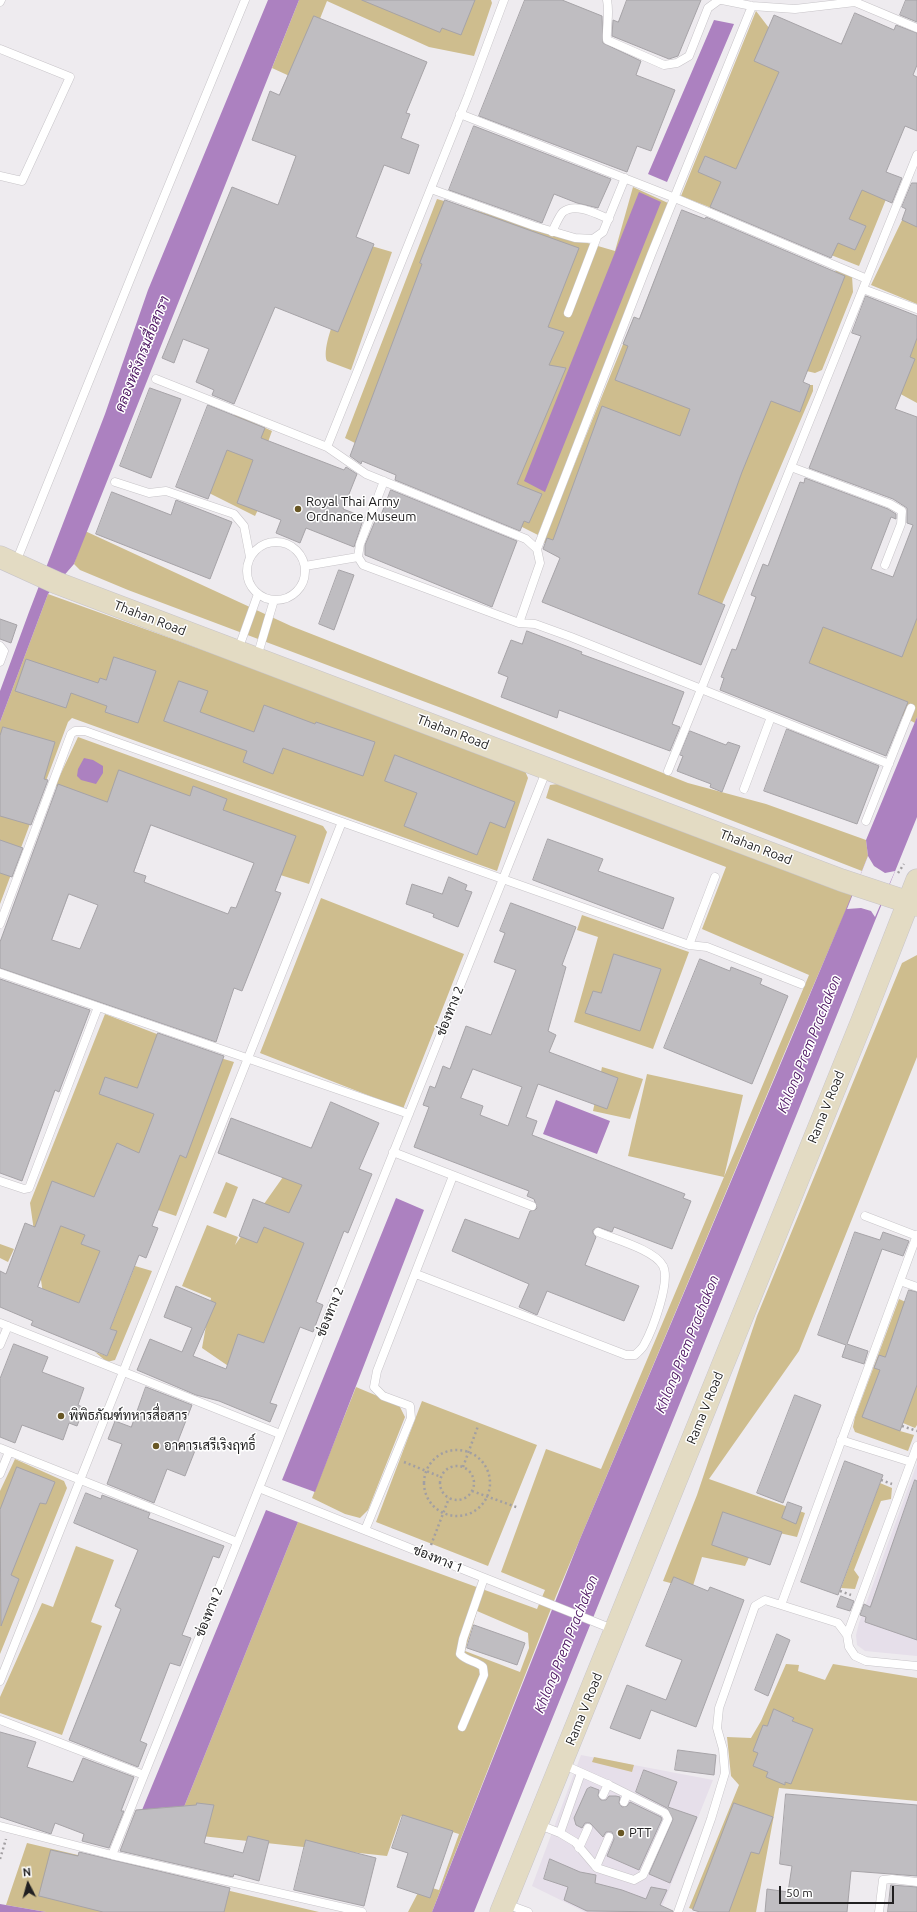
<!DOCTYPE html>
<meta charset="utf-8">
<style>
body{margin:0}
#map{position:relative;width:917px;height:1912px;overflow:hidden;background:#eeebef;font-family:Ubuntu,sans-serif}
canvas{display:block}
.north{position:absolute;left:8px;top:1864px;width:40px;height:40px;-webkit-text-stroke:3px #fff;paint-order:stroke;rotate:354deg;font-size:11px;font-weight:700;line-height:16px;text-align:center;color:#212021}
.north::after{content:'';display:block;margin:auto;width:14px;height:18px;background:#212021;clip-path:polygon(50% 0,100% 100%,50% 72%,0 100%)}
.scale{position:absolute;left:779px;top:1886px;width:115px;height:18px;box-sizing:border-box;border:2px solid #212021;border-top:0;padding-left:5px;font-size:12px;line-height:14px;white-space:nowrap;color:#212021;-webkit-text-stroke:3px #fff;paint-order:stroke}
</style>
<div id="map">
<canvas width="917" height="1912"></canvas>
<div class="north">N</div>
<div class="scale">50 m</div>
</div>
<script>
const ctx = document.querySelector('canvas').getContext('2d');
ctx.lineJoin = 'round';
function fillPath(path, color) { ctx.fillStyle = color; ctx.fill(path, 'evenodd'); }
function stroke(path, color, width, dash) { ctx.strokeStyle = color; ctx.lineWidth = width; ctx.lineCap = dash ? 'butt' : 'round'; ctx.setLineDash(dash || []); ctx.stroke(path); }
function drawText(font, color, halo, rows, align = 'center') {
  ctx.font = font + ' Ubuntu,Sarabun,sans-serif'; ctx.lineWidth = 3; ctx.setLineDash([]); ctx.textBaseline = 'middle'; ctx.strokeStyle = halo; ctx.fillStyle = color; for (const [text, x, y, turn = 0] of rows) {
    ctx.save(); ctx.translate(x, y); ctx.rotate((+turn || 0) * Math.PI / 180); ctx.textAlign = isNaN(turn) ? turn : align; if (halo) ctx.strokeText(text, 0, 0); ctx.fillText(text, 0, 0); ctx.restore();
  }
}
fillPath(new Path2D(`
 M917,1464V1656L865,1651L857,1645L856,1635L859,1623Z
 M581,1755L713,1780L660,1912H585L532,1886Z`), '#e6dfea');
fillPath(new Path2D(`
 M299,0H491L492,3L474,56L429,47L327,1L296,79L272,68Z
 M756,11L891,187L859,266L681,196Z
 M633,187L668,203L538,535L345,438L437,199L615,251Z
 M903,218L917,223V304L871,285Z
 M368,245L392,252L351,370L327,361C319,340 358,268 368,245Z
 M836,270L852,276L853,292L822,370L815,373L798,369Z
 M634,317L699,404L671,461L575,559L543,542Z
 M917,333V403L895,391Z
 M759,385H813V391L719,611L666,589Z
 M235,414L272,431L259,467L277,470L255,516L203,490Z
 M85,531L291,626L475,698L688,783L766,804L866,840L868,856L862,871L452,712L128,590L80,570L74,564Z
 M48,594L389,717L525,771L528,778L497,871L72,718L68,722L0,904V722Z
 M917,597V717L915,723L797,660L827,608Z
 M78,737L323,826L327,832L309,884L274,873L287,839L112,808L55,786Z
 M558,784L853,894L792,1035L556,1596L432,1912H408L422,1885L439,1890L459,1834L401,1816L387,1856L192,1835L157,1815L159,1808L184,1807L298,1522L537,1609L545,1590L501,1572L546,1449L601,1469L809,975L702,929L726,867L546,798L550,785ZM477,1611L528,1633L529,1648L520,1672L465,1651Z
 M321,898L464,954L403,1109L260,1053Z
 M582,915L689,952L653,1049L574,1022L598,937L577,930Z
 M917,955V1057L799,1351L709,1479L805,1513L797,1537L762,1529L745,1566L702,1557L692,1589L663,1581L697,1495L757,1316L902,963Z
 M105,1014L175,1041L176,1099L85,1303L44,1301L30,1203Z
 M217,1057L234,1062L176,1216L158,1210Z
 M602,1067L643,1079L630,1119L593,1111Z
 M647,1074L743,1095L724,1177L628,1156Z
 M283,1177L335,1192L256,1385L202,1348L211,1298L182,1286L207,1225L238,1237L235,1245Z
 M226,1182L238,1187L226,1218L213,1213Z
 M0,1244L14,1249L8,1262L0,1258Z
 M135,1266L152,1271L115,1360L107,1362L95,1352L107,1356L116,1331L110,1329Z
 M899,1299L917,1307V1425L915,1428L903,1423L900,1431L914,1435L908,1451L855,1432L853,1427L855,1417Z
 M356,1387L399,1405L405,1417L368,1510L360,1518L345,1514L312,1498Z
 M422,1401L537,1445L488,1566L376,1522Z
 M15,1459L64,1481L67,1488L0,1654V1491Z
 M880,1483L892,1488L891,1499L881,1501L854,1570L859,1577L855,1589L841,1588Z
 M76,1546L114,1560L91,1622L102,1626L62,1735L0,1713V1697L42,1603L53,1607Z
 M786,1664L799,1665L798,1671L825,1680L833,1664L917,1678V1801L779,1788L756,1912H702L689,1908L739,1785L731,1776L727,1737L751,1738L761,1721Z
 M594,1757L634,1765L632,1772L592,1762Z
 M27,1843L319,1912H46L6,1905Z`), '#cebd8e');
fillPath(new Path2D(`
 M268,0H299L74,564L48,594L0,722V691L29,612L105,414L148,290Z
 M714,20L734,24L667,182L648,174Z
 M639,192L661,202L545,492L524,481Z
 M917,717V817L474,1912H432L580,1539L862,871L868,856L866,840Z
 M84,758L93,760L103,766V773L96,784L81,780L77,776L78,769Z
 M556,1100L610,1121L597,1154L543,1134Z
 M396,1198L424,1210L315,1492L282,1480Z
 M266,1510L298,1522L184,1807L159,1808L157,1815L142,1810Z
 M0,1904L46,1912H0Z`), '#ac81c0');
fillPath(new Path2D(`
 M868,856L874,866L885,873L895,871L875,917L871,911L861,908L847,909Z`), '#eeebef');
const building = new Path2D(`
 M362,0H475L461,35L442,28L440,32Z
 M525,0H562L602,16L603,43L641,61L636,75L675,90L651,151L637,146L627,172L479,116Z
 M627,0H701L678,56L669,59L612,36L613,20L618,22Z
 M906,0H917V22L900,15Z
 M855,13L894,30L896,25L917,33V65L913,75L917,77V131L905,126L886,172L902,178L892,203L862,190L849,219L866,226L855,250L838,243L831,258L710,207L721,182L698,172L705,156L736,169L779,72L754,61L774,15L841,44Z
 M314,16L427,62L406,113L410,114L401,138L419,145L409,174L384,165L356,237L374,244L338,332L275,307L234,404L212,395L214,390L196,382L209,349L183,339L174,363L162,358L232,187L278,205L296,156L252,140L270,91L279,95Z
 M474,126L611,179L598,208L577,203L554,194L542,223L449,190Z
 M912,183H917V227L902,220L906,209L902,207Z
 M445,200L579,248L548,327L564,332L549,365L566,368L517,484L542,494L529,523L524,521L520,531L395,480L396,475L362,461L361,464L350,456L422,264L420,263Z
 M682,210L705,219L706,217L845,276L803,382L810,385L800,412L771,401L742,472L698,594L725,605L701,665L542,602L560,558L543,549L547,538L553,540L602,406L680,436L690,409L615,380L628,346L623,344L634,317L639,319Z
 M866,296L917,316V338L910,357L915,359L895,409L917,417V618L902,657L823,627L809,663L908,702L886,756L720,690L724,678L721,677L732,649L736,650L756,597L751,595L763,564L768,566L800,482L804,483L805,478L888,509L896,514V519L891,517L871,569L893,577L913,525L907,523V508L893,499L809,468L861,336L852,333Z
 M150,388L181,399L151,478L120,466Z
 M208,405L265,428L261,438L344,470L346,467L357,474L343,509L364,517L354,547L306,528L300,543L276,533L281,520L237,503L253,460L227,450L208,499L176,487Z
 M391,490L517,541L492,607L365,555V545L375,521L378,522Z
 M112,492L171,515L176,500L232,522L210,579L96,534Z
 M339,570L354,575L334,630L319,624Z
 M0,619L17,625L11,643L0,639Z
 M527,631L582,652L581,654L684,692L672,724L680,727L670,751L559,710L557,718L501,697L508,677L498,673L511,640L522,644Z
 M114,657L156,671L138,723L105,712L107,706L71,693L66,708L15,691L26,659L98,683L100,678L106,680Z
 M179,681L208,691L200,712L254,732L264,705L315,724L316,722L375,742L363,776L283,748L273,774L243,762L247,751L164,721Z
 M3,727L55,742L44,779L48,780L31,825L0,816V736Z
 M787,729L879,766L857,824L764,791Z
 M690,731L726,745L728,742L740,746L722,792L710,787L711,784L677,771L683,756L680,755Z
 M395,755L515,802L505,828L490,822L477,855L404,826L417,793L385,781Z
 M119,770L190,796L193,786L227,799L223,810L296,836L275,891L281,893L242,991L234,988L216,1042L0,968V942L58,784L107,802ZM151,825L254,863L236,908L231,907L228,914L144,882L146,876L134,872ZM69,894L98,905L80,949L52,940Z
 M548,839L603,859L598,871L674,898L663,929L533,880Z
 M0,840L23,848L12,877L0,873Z
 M449,877L467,885L465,890L472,892L458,927L433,917L434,914L406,904L412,884L442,894Z
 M511,903L576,927L562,965L566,967L548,1031L556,1035L549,1052L618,1078L607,1109L538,1084L526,1117L537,1121L532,1135L685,1194L683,1198L691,1201L672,1249L614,1227L612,1232L598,1227L593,1230V1233L596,1237L585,1265L639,1286L624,1321L547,1291L537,1315L519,1307L529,1284L452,1251L465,1219L519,1239L530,1211L535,1210L537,1208L534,1199L527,1196L529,1191L414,1147L429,1107L423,1105L430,1086L435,1088L443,1066L450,1069L466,1026L491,1035L516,970L494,962L505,933L500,931ZM473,1069L522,1087L508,1126L480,1115L483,1106L461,1098Z
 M614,954L661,969L640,1031L585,1013L593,991L601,993Z
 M700,959L730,971L731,967L762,979L760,984L788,996L752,1084L664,1048Z
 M0,979L90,1010L59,1092L55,1090L22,1181L0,1173Z
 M158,1033L224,1056L186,1158L180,1155L152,1226L158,1228L146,1258L139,1255L110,1329L117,1331L107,1356L31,1325L33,1321L0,1307V1271L6,1274L25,1223L35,1227L52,1181L94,1197L117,1143L139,1153L154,1114L99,1094L105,1077L137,1088ZM61,1226L85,1235L81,1244L100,1251L79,1303L38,1287Z
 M331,1102L379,1123L359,1169L372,1174L348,1233L344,1231L316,1302L323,1305L313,1332L300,1327L270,1403L277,1405L270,1422L219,1401L196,1395L137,1370L150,1339L182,1352L192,1328L164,1317L176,1286L216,1303L193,1356L226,1369L238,1334L264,1343L304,1243L264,1227L257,1243L239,1236L253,1199L289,1213L302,1185L218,1153L231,1118L311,1148Z
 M855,1232L880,1240L883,1232L909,1241L903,1256L882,1249L847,1344L868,1351L864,1364L842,1357L846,1345L818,1335Z
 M909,1290L917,1292V1385L900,1431L862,1417L880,1370L874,1368L879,1355L885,1357Z
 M14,1344L48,1357L42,1372L84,1388L78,1405L84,1408L77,1426L69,1423L63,1440L22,1425L15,1443L0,1437V1379Z
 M146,1387L192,1405L178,1441L196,1448L185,1476L167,1469L154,1503L107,1484L122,1444L108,1439L115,1421L131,1427Z
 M795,1395L821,1405L783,1503L757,1493Z
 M845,1461L883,1475L838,1595L801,1582Z
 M17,1467L55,1482L46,1504L40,1503L11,1575L19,1579L1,1626L0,1510Z
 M915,1480L917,1481V1640L865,1622L866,1617L860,1615L864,1604L870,1607Z
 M86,1493L101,1499L102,1495L150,1513L148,1518L224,1546L219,1558L213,1556L182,1635L191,1638L180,1666L170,1663L140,1741L147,1744L138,1767L69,1740L121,1609L115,1606L138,1550L74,1523Z
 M788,1502L802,1507L796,1524L782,1518Z
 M723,1512L782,1532L770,1565L712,1545Z
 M674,1577L708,1591L710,1587L744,1600L696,1727L651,1710L640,1739L610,1728L627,1685L666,1700L682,1660L646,1646Z
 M841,1596L854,1601L850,1611L837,1607Z
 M474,1625L525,1643L517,1665L467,1648Z
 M777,1634L790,1640L768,1696L755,1690Z
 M774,1709L794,1718L792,1721L813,1729L791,1784L785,1782V1785L766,1777L768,1772L753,1766L758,1753L753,1751L763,1725L767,1726Z
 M0,1732L36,1742L27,1767L73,1782L83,1758L134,1777L121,1811H124L109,1848L82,1841L84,1834L55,1823L51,1834L0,1817Z
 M678,1750L716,1755L714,1775L675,1770Z
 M644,1770L677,1782L668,1807L697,1817L670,1883L649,1874L673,1819L667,1808L636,1792Z
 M591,1787L599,1790L598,1796L601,1800H606L609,1796H616L620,1797L619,1803L622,1807L627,1806L630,1802L661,1817L662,1819L639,1870L607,1856L614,1839L612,1832H606L603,1837L590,1823H585L582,1828L576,1825L574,1818L587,1789Z
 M786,1794L917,1805V1876L851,1871L847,1912H765L767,1889L788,1892L792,1866L780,1864Z
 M197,1803L214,1805L204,1843L243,1853L248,1836L269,1841L259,1881L234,1874L233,1877L120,1851L136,1810L196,1805Z
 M734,1803L773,1817L759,1854L751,1852L729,1912H700L693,1910Z
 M403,1815L453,1831L430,1898L397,1887L408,1853L392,1848Z
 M306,1840L376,1858L364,1906L294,1890Z
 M51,1850L78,1856L79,1852L230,1888L224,1912H103L39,1896Z
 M550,1859L580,1872L596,1875L595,1883L622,1890L646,1899L651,1887L667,1890L660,1905L673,1911V1912L587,1911L564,1900L568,1887L544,1879Z
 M891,1885L917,1887V1912H888Z`);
fillPath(building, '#bfbdc1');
stroke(building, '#a6a3a7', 1);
const service = new Path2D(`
 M607,0C610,14 606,26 607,40L664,65L677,63L689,56L708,8L719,0
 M722,0L752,6L795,9L855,2L917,28
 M0,2L1,0
 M0,49L70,77L22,181L0,176
 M460,114L675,198L867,279
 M431,189L534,226L575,238L593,239L603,232L625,178
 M552,232C555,226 559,216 563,212C575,202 597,214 609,219
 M863,289L917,309
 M568,313L597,237
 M156,379L327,447L468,96L504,0
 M327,447L366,474L526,539L537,549L540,563L519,623
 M791,467L890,504L902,511L901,524L885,565
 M384,481L360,544L358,557L363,565L519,623L535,624L571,637L889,764
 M115,482L149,493L166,491L234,514L244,526L250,557
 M247 571a29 29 0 1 1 58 0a29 29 0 1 1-58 0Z
 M537,549L651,255L752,6
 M16,562L142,250L245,0
 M305,566L358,557
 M0,646L4,651L0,662
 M238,650L258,594
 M257,657L274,600
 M668,771L917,155
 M744,789L771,717
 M866,821L911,708
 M0,924L71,734L75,731H85L689,945L707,947L801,984
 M689,945L715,877
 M0,973L409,1114
 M393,1152L532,1206
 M0,1181L24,1189L29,1188L98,1007
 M865,1216L917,1236
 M416,1274L626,1355H635C638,1352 642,1349 644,1345C652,1331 671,1281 663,1266C655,1250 614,1239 598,1232
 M900,1281L917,1287
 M0,1323L280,1434
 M0,1345L8,1326
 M841,1440L911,1462
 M0,1448L237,1542
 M0,1474L9,1452
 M259,1488L615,1630
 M365,1530L411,1418L410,1406L383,1396L374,1387L377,1371L453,1176
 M781,1605L917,1235
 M847,1635L917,1446
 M0,1681L342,822
 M0,1720L144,1775
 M462,1727L484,1675L483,1667C476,1661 466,1661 460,1654L463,1639L484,1578
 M603,1795L608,1784
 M624,1802L627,1794
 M537,1824L560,1833L575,1842L597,1868L634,1880L643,1875L668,1819L665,1813L609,1785L562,1764
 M0,1826L112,1855L362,1912
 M560,1833L581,1773
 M579,1848L588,1828
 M112,1855L547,769
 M596,1867L609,1837
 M506,1904L528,1912
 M678,1912L711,1819L725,1773L723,1749L717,1728L719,1708L755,1606L765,1600L838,1623L847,1635L849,1647L855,1656L866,1661L917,1666
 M879,1912L883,1880L892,1879L917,1882`);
const secondary = new Path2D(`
 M0,557L57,583L841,880L917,905
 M501,1912L862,1021L917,880`);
stroke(service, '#c7c4c8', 9);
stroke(secondary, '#c7c4c8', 23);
stroke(new Path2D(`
 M898,873L904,864
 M902,1426L917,1431
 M424 1483a33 33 0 1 1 66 0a33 33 0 1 1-66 0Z
 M404,1462L441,1477
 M440 1483a17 17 0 1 1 34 0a17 17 0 1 1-34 0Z
 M463,1467L478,1426
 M881,1480L892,1484
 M472,1491L519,1508
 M431,1545L449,1498
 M840,1591L851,1595
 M0,1859L6,1839`), '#a29fa2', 2.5, [2, 3]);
stroke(service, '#fff', 8);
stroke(secondary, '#e3dbc3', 22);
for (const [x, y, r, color] of [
 [298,509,4,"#685725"],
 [61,1416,4,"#685725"],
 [156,1446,4,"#685725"],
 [621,1833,4,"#685725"]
]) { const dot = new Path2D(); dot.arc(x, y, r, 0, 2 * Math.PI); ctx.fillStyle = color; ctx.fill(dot); stroke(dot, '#fff', 1.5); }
drawText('13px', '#212021', '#fff', [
 ["Royal Thai Army",306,502],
 ["Ordnance Museum",306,517],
 ["พิพิธภัณฑ์ทหารสื่อสาร",69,1416],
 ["อาคารเสรีเริงฤทธิ์",164,1446],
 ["PTT",629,1833]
], 'left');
drawText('13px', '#212021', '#fff', [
 ["Thahan Road",150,618,21],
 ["Thahan Road",453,732,21],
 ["Thahan Road",756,847,21],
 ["ช่องทาง 2",450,1011,-68],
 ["Rama V Road",826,1107,-68],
 ["ช่องทาง 2",330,1312,-68],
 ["Rama V Road",705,1408,-68],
 ["ช่องทาง 1",438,1559,22],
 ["ช่องทาง 2",209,1612,-68],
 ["Rama V Road",584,1709,-68]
]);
drawText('italic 14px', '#4c1461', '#fff', [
 ["คลองหลังกรมสื่อสารฯ",142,354,-68],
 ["Khlong Prem Prachakon",809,1044,-68],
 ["Khlong Prem Prachakon",687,1344,-68],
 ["Khlong Prem Prachakon",566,1644,-68]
]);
</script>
